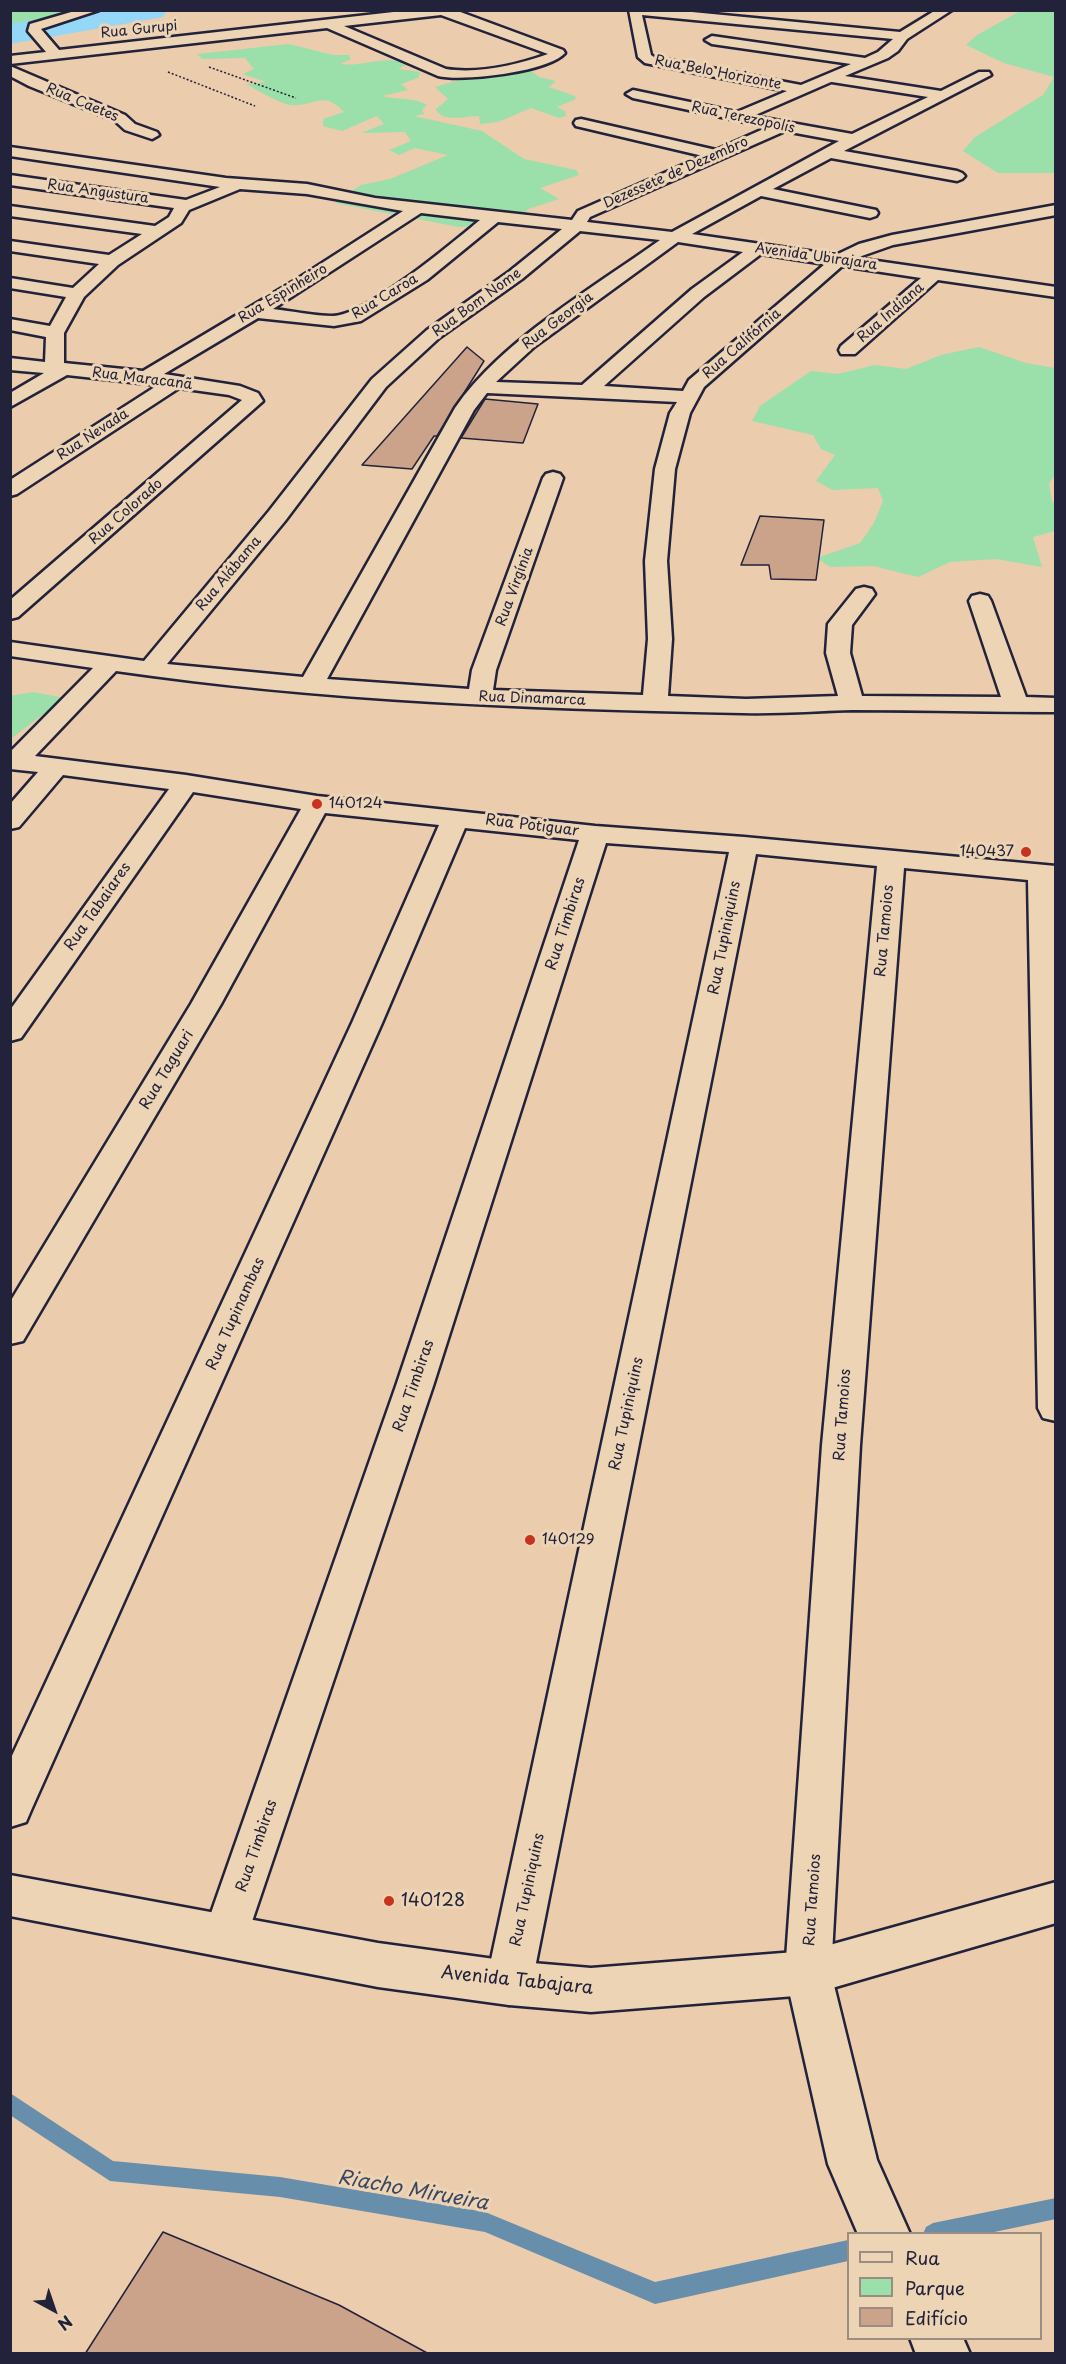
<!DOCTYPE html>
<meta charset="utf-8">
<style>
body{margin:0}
#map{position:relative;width:1066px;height:2364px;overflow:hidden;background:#ebccac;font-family:"Playpen Sans",sans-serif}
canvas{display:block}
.frame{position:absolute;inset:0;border:12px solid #22223b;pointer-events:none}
.legend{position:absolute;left:847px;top:2232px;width:195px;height:108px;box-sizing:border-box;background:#edd4b5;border:2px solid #9c8d84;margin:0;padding:8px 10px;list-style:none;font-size:18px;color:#22223b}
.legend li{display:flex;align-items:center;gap:12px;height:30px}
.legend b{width:30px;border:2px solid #9c8d84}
.north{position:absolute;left:24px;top:2280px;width:60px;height:60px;-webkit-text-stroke:4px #edd4b5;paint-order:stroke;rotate:140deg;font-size:16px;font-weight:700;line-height:24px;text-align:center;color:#22223b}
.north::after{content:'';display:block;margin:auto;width:21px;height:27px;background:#22223b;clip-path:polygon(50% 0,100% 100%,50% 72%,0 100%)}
</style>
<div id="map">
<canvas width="1066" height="2364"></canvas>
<div class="frame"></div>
<ul class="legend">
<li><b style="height:8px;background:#edd4b5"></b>Rua</li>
<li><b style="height:16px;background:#9bdfab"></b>Parque</li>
<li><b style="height:16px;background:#cba38a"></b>Edifício</li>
</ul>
<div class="north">N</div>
</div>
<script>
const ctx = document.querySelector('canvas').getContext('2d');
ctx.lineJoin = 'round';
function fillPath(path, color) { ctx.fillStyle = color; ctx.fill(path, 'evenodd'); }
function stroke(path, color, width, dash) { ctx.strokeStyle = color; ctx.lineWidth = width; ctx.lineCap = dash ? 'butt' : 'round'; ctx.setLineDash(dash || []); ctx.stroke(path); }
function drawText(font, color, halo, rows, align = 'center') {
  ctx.font = font + ' "Playpen Sans",sans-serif'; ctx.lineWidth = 6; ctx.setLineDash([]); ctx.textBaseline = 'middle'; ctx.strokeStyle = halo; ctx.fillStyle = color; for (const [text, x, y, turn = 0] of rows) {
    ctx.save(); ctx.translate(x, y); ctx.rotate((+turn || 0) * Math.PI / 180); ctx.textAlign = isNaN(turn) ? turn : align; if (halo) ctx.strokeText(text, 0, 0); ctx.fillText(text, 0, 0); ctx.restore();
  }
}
fillPath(new Path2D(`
 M1022,10L1055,11V173H998L963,151L975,137L1043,95L1054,77L1004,63L966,45L977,35Z
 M11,11H79L20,27L27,40L11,43Z
 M289,44L333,55H349L351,59L340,64C363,67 386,54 407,64L398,69L420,72L418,78L401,84L408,90L382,96C397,100 415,97 427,105L422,110L424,114L414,116L482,131L524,159L576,170L579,175L540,188L559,199L528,209L517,224L459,227L335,203L361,185L390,179L448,155L415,148L399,155L389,150L411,141L405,132L361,133L384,124L377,116L342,131L323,126V119L344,112C323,89 314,107 290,105C279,103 257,90 246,84L266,82L243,74L254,69L245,58L202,59L197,54Z
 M529,69L539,77L556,81L549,87L575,96L576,99L557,107L565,111L566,116L559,118L531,108L498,122L480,124L479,116C466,116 441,123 436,109L448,99L435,87L456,81Z
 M979,347L1026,363L1055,368V476L1049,483L1052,501L1055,505V531L1033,537L1042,567L996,559L950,562L918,577L873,566L830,567L817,558L860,543L874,523L883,501L878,488L833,490L816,481L835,455L821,449L813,435L752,421L760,406L811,371L838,374L875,365L906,369L941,355Z
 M33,692L65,698L13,737H11L10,696Z`), '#9bdfab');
fillPath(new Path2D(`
 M10,2093L113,2161L280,2177L485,2212L655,2282L848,2240V2261L655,2304L485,2232L280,2197L110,2181L10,2115Z
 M1056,2198V2219L985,2234H923L926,2227L933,2223Z`), '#678fac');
fillPath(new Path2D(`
 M93,10H167L163,17L152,19L10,44V24Z`), '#95d7f7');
const building = new Path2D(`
 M467,347L484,361L437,436H434L412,469L362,465Z
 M485,399L538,404L523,443L461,438Z
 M760,516L824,520L816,580L771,579L769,565H741Z
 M163,2232L339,2305L429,2354H85Z`);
fillPath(building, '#cba38a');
stroke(building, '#22223b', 1.5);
const minor = new Path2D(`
 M78,10H99L41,29L59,50L411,10H455L563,50L565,53C548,72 462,82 438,76L327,28L10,64V56L46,52L28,31L30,24ZM441,15L548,54C517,65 478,74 446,69L344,26Z
 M629,10H671L900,32L936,10H952L907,39L898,51L888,58L845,76L941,91L979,72H989L991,75L844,151L957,171L962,173L965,176L962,179L957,181L831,158L773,189L876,210L878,213L876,216L870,218L761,196L692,234L836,255L859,244L892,235L1056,205V215L893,245L856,258L1056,287V297L938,280L855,354H841L839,350L841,346L921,278L842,266L704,387L690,413L675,469L667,561L672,639L668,696L746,699L838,696L826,653L828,624L856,589L864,587L872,589L875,594L852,625L850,653L862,696L1001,697L969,601L972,596L980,594L988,596L991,601L1026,697L1056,698V712C988,712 920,710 852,710C816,711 780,714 743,713C535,709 323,701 116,671L35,756L186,775L317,796L595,826L744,837L1056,866V1421L1043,1418L1038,1408L1028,880L904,868L860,1445L831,1973L877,2160L910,2234H858L828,2164L785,1973L822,1445L877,866L756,854L532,1983L526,1999L509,2005L492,1999L486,1983L729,852L606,843L433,1386L242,1951L226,1957L210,1951L203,1936L396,1386L579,840L465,828L382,1023L32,1808L26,1822L10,1827V1760L352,1023L439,825L325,813L221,1004L23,1341L10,1344V1302L191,1004L301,809L193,792L21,1038L10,1041V1010L169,789L63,775L19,827L10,829V804L38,772L10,769V752L93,668L10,656V642L144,661L269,511L372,379L427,330L510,271L562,229L498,222L427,280L361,321L334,326L258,318L164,374L240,386L258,393L263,401L18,617L10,619V600L242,400L229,395L179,388L17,494L10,496V480L158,385L67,375L10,407V393L44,373L10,370V358L45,362L46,337L10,330V319L50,326L66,297L10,288V278L73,288L99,264L10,251V241L109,255L142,234L10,216V206L155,226L169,217L174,208L10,185V175L186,200L220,187L10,156V147L226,178L307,184L375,198L572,220L578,211L703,156L576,126L574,123L576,120L581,119L716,150L768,127L633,98L626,94L633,90L737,112L787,91L645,63L638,57ZM642,15L893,39L878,52L865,58L712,36L705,40L712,44L851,64L801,85L654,57L651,55ZM831,82H832L928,97L852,134L753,116ZM785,131L839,141L672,232L587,222L590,217ZM240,189L307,194L403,211L294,281L143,371L64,363V333L84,297L118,265L181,223L189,210ZM421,213L480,220C452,243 367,315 333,316C314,316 292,311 273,309ZM580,231L660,240C593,288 501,341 455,408L303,677L167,664L285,521L386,387L439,338L522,279ZM678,242L743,252L692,289L582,385L496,382L534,347ZM761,254L825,264L689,380L683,391L604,386L704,297ZM487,393L677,402L670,413L655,469L645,561L648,639L643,695L493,690L496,670L563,478L560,474L553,472L546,474L543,478L472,670L469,689L327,679L474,410Z
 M10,66L125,115L135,124L157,132L159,135L152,139L125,130L115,121L29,86L10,76Z
 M910,2338H963L970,2354H916Z`);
const tertiary = new Path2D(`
 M10,1875L378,1943L509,1961L591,1968L808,1951L1056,1882V1923L808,1995L591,2012L509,2005L378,1987L10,1916Z`);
stroke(minor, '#22223b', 5);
stroke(tertiary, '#22223b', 5);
stroke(new Path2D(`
 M209,67L296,98
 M168,72L255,106`), '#22223b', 1.5, [2, 2]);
fillPath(minor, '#edd4b5');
fillPath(tertiary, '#edd4b5');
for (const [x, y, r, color] of [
 [317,804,6,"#c8321e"],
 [1026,852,6,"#c8321e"],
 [530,1540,6,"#c8321e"],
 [389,1901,6,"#c8321e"]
]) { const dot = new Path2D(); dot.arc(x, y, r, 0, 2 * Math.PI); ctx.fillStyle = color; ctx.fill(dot); stroke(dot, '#edd4b5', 2); }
drawText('14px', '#22223b', '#edd4b5', [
 ["Rua Gurupi",139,30,-6],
 ["Rua Belo Horizonte",718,73,11],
 ["Rua Caetes",82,103,23],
 ["Rua Terezopolis",743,118,12],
 ["Dezessete de Dezembro",676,173,-24],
 ["Rua Angustura",98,192,8],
 ["Avenida Ubirajara",816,257,8],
 ["Rua Espinheiro",283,294,-31],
 ["Rua Caroa",385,297,-31],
 ["Rua Bom Nome",477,303,-36],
 ["Rua Indiana",891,313,-41],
 ["Rua Georgia",558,321,-37],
 ["Rua Califórnia",742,344,-41],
 ["Rua Maracanã",142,379,7],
 ["Rua Nevada",93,435,-33],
 ["Rua Colorado",126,512,-41],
 ["Rua Alábama",229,574,-50],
 ["Rua Virgínia",515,587,-70],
 ["Rua Dinamarca",532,699,2]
]);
drawText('15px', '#22223b', '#edd4b5', [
 ["140124",329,804],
 ["140437",1014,852,"right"],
 ["140129",542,1540]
], 'left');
drawText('15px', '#22223b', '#edd4b5', [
 ["Rua Potiguar",532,826,7],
 ["Rua Tabaiares",98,907,-55],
 ["Rua Timbiras",566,924,-72],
 ["Rua Tamoios",885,931,-85],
 ["Rua Tupiniquins",725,938,-79],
 ["Rua Taguari",167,1070,-59],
 ["Rua Tupinambas",236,1314,-66],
 ["Rua Timbiras",414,1386,-71],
 ["Rua Tupiniquins",627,1414,-78],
 ["Rua Tamoios",843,1415,-86],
 ["Rua Timbiras",257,1846,-71],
 ["Rua Tupiniquins",528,1890,-78],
 ["Rua Tamoios",813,1900,-86]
]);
drawText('18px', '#22223b', '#edd4b5', [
 ["140128",401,1901]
], 'left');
drawText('18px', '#22223b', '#edd4b5', [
 ["Avenida Tabajara",517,1981,6]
]);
drawText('italic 20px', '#394661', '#edd4b5', [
 ["Riacho Mirueira",413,2191,10]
]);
</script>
